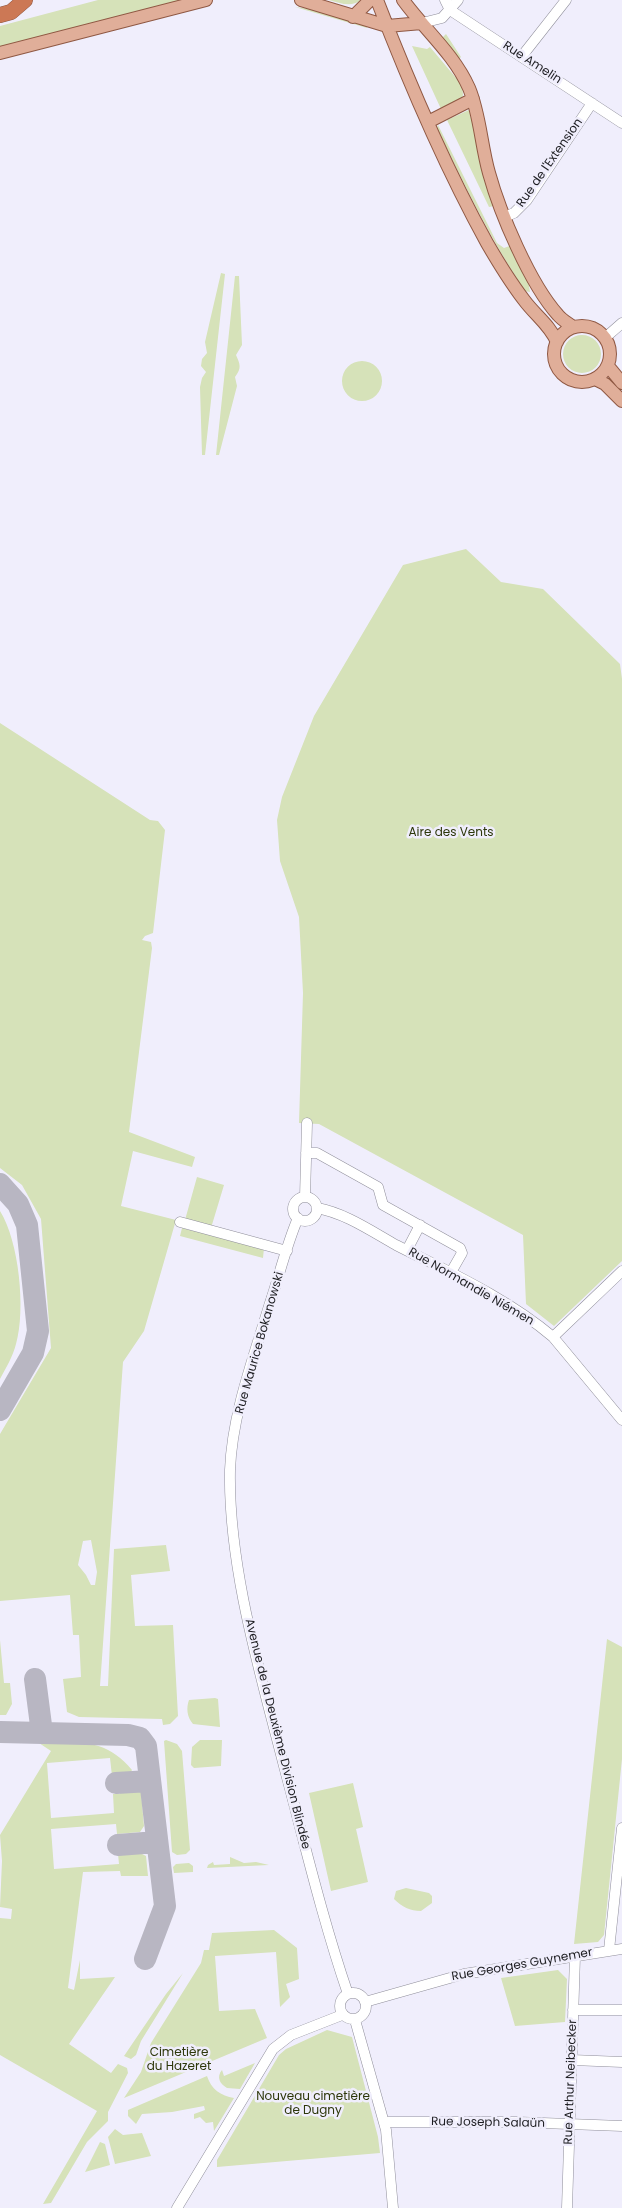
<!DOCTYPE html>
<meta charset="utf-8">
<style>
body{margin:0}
canvas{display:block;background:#f0eefc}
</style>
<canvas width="622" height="2208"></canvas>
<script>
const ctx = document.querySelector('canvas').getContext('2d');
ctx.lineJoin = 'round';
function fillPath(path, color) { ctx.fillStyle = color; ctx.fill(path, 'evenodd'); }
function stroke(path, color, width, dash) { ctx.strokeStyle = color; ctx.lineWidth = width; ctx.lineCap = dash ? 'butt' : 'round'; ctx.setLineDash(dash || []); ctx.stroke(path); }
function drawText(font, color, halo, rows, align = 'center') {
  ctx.font = font + ' Poppins,sans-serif'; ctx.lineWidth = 5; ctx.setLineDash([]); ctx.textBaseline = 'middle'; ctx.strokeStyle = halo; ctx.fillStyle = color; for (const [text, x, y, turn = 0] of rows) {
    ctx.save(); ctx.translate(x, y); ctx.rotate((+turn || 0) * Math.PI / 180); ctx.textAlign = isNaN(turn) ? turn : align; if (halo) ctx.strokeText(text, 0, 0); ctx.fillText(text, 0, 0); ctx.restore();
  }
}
fillPath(new Path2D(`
 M98,0H182L0,47V26Z
 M329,0H361C351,8 340,3 329,0Z
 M295,7L330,12L365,23L367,28Z
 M446,34L461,57L458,60L442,38Z
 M412,46L427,49L430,47L462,85L463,95L461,101L441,109Z
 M469,110L494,206L489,207L447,120Z
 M438,125L497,243L504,248L512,245L528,280L530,292L525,291C490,239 464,184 437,128Z
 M221,273L225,274L205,455H202L200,387L202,378L206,372L201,366L202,359L207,353L205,342Z
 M235,276H239L242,345L236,355C240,364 242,368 235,377L237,386L219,455H216Z
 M563 354a19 19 0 1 1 38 0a19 19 0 1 1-38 0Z
 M342 381a20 20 0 1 1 40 0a20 20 0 1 1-40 0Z
 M466,549L501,582L543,589L620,664L622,679V1261L554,1326L526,1304L523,1235L319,1124L299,1123L303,993L299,917L280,861L277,820L282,797L314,716L403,565Z
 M0,723L150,820L158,821L165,830L153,933L145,936L142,940L151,942L152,948L129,1132L195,1157L192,1167L133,1151L121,1206L176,1220L144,1331L123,1362L100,1686H108L114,1549L166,1545L170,1571L131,1575L135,1626L173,1625L178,1716L170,1724L163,1725L162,1719L79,1717L67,1712L63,1679L81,1677L79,1635H73L70,1595L0,1601V1434L51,1348L41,1219L22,1185L0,1168ZM91,1540L97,1572L95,1585H91L86,1575L78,1565L83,1541Z
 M197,1177L224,1185L211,1228L185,1220Z
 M0,1211C19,1241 26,1310 16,1344C13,1356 6,1368 0,1379Z
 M182,1228L264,1248L263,1258L180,1236Z
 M607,1639L622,1647V1759L604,1935L598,1942L574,1944Z
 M0,1640L4,1683H10L12,1704L6,1715H0Z
 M215,1698L218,1699L220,1727L193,1724C187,1717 186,1708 189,1700Z
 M166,1740L177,1744L182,1751L190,1850L186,1854L177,1855L172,1852L164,1741Z
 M200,1740H222L221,1766L194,1768L191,1765L192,1747Z
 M41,1742C79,1742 105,1738 132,1770L129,1775L112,1776L110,1758L47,1763L51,1818L114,1813L113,1794H120V1789L137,1788L141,1792L144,1826L140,1832L117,1834L116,1824L51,1829L54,1869L119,1864L118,1854L138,1852L146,1856L148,1876H121L120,1871L83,1872L68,1988L74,1990L80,1960V1979L115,1977L69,2044L111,2073L118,2064L127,2068L128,2073L108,2112V2121L87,2142L51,2203L43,2204L97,2111L0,2055V1918L11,1919L12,1909L0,1907L2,1861L0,1835L51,1751L39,1743Z
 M353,1783L363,1827L356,1829L368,1882L331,1891L309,1793Z
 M230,1857L244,1863L256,1862L269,1865L207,1868L208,1865L213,1862L214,1865L230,1864Z
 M189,1863L193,1866V1872L174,1873L173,1867L176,1864Z
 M406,1888L429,1893L432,1896V1903L421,1911C410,1911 402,1907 394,1899L396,1891Z
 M274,1930L297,1948L299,1979L286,1984L290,1997L280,2007L276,1952L215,1956L219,2011L255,2009L267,2038L124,2098L141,2072L151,2043L201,1963L204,1950H209L212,1933Z
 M558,1970L567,1979L565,2022L515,2026L501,1978Z
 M183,1973L141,2041L136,2055L131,2059L124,2056L166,1994Z
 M327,2030L352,2037L378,2137L380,2153L217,2167V2160L279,2055L286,2049Z
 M255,2063L240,2089L227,2088C220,2084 216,2077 222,2070L224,2076Z
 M207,2076C211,2089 221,2096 234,2098L214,2131L213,2122L206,2123L200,2117L194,2119V2114L205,2110L204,2106L172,2112L142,2114L136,2124L128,2116V2110Z
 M115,2129L123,2135L142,2133L151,2156L115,2164L108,2137Z
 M100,2142L105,2144L110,2165L85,2172Z`), '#d6e2b9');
stroke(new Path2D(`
 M0,1184L18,1204L27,1225L38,1331L33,1353L0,1410
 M35,1679L42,1733
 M0,1732L128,1735L140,1738L146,1746L165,1906L145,1959
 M116,1783L150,1781
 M118,1845L157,1842`), '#b8b6c2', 22);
const minor = new Path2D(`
 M445,0L450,10L622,123
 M422,23L442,18L458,0
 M522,56L566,0
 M504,217L514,213L527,200L592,103
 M606,337L622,323
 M306,1153H317L378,1187L383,1205L460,1248L462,1253L450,1274
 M305,1197L307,1123
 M293 1209a12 12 0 1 1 24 0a12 12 0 1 1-24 0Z
 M317,1208C345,1213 371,1231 396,1245C449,1272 507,1298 553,1337L622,1420
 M298,1218C286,1246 279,1277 269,1306C253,1359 232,1415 230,1470C228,1567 261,1676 285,1770C305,1845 323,1921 348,1994
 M180,1222L287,1251
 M407,1250L420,1225
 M553,1337L622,1271
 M609,1950L622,1828
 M340 2006a13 13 0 1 1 26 0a13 13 0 1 1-26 0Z
 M365,2002L464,1974L622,1949
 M573,2010H622
 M355,2020L386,2130L393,2208
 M572,2060L622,2062
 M384,2122H516L622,2126
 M177,2208L273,2049L291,2035L342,2015
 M567,2208L575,1956`);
const major = new Path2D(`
 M301,0L387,26L422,23
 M377,0C409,83 444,165 487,243C498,262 511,283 524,300C535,315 550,325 557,342
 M403,0C424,29 454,54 469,88C480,114 481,145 489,173C500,213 530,284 558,315C562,320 568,323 573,327
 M353,17L370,0
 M0,53L206,0
 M428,122L473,99
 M554 354a28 28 0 1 1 56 0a28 28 0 1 1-56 0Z
 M608,366L622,383
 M595,379L605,384L622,401`);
const highway = new Path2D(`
 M0,15L11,12L25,0`);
stroke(minor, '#908f9b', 11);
stroke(major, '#8f5843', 14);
stroke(highway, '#8f5843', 16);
stroke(minor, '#fff', 10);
stroke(major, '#e0ae99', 12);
stroke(highway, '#cc7855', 15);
drawText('12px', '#1d1d21', '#f0eefc', [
 ["Rue Amelin",532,63,33],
 ["Rue de l'Extension",550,163,-55],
 ["Rue Normandie Niémen",471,1287,30],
 ["Rue Maurice Bokanowski",260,1343,-74],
 ["Avenue de la Deuxième Division Blindée",277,1734,76],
 ["Rue Georges Guynemer",522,1965,-10],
 ["Rue Arthur Neibecker",571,2082,-88],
 ["Rue Joseph Salaün",488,2123,1]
]);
drawText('12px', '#2d370a', '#f0eefc', [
 ["Aire des Vents",451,833],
 ["Cimetière",179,2053],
 ["du Hazeret",179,2067],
 ["Nouveau cimetière",313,2097],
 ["de Dugny",313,2111]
]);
</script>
